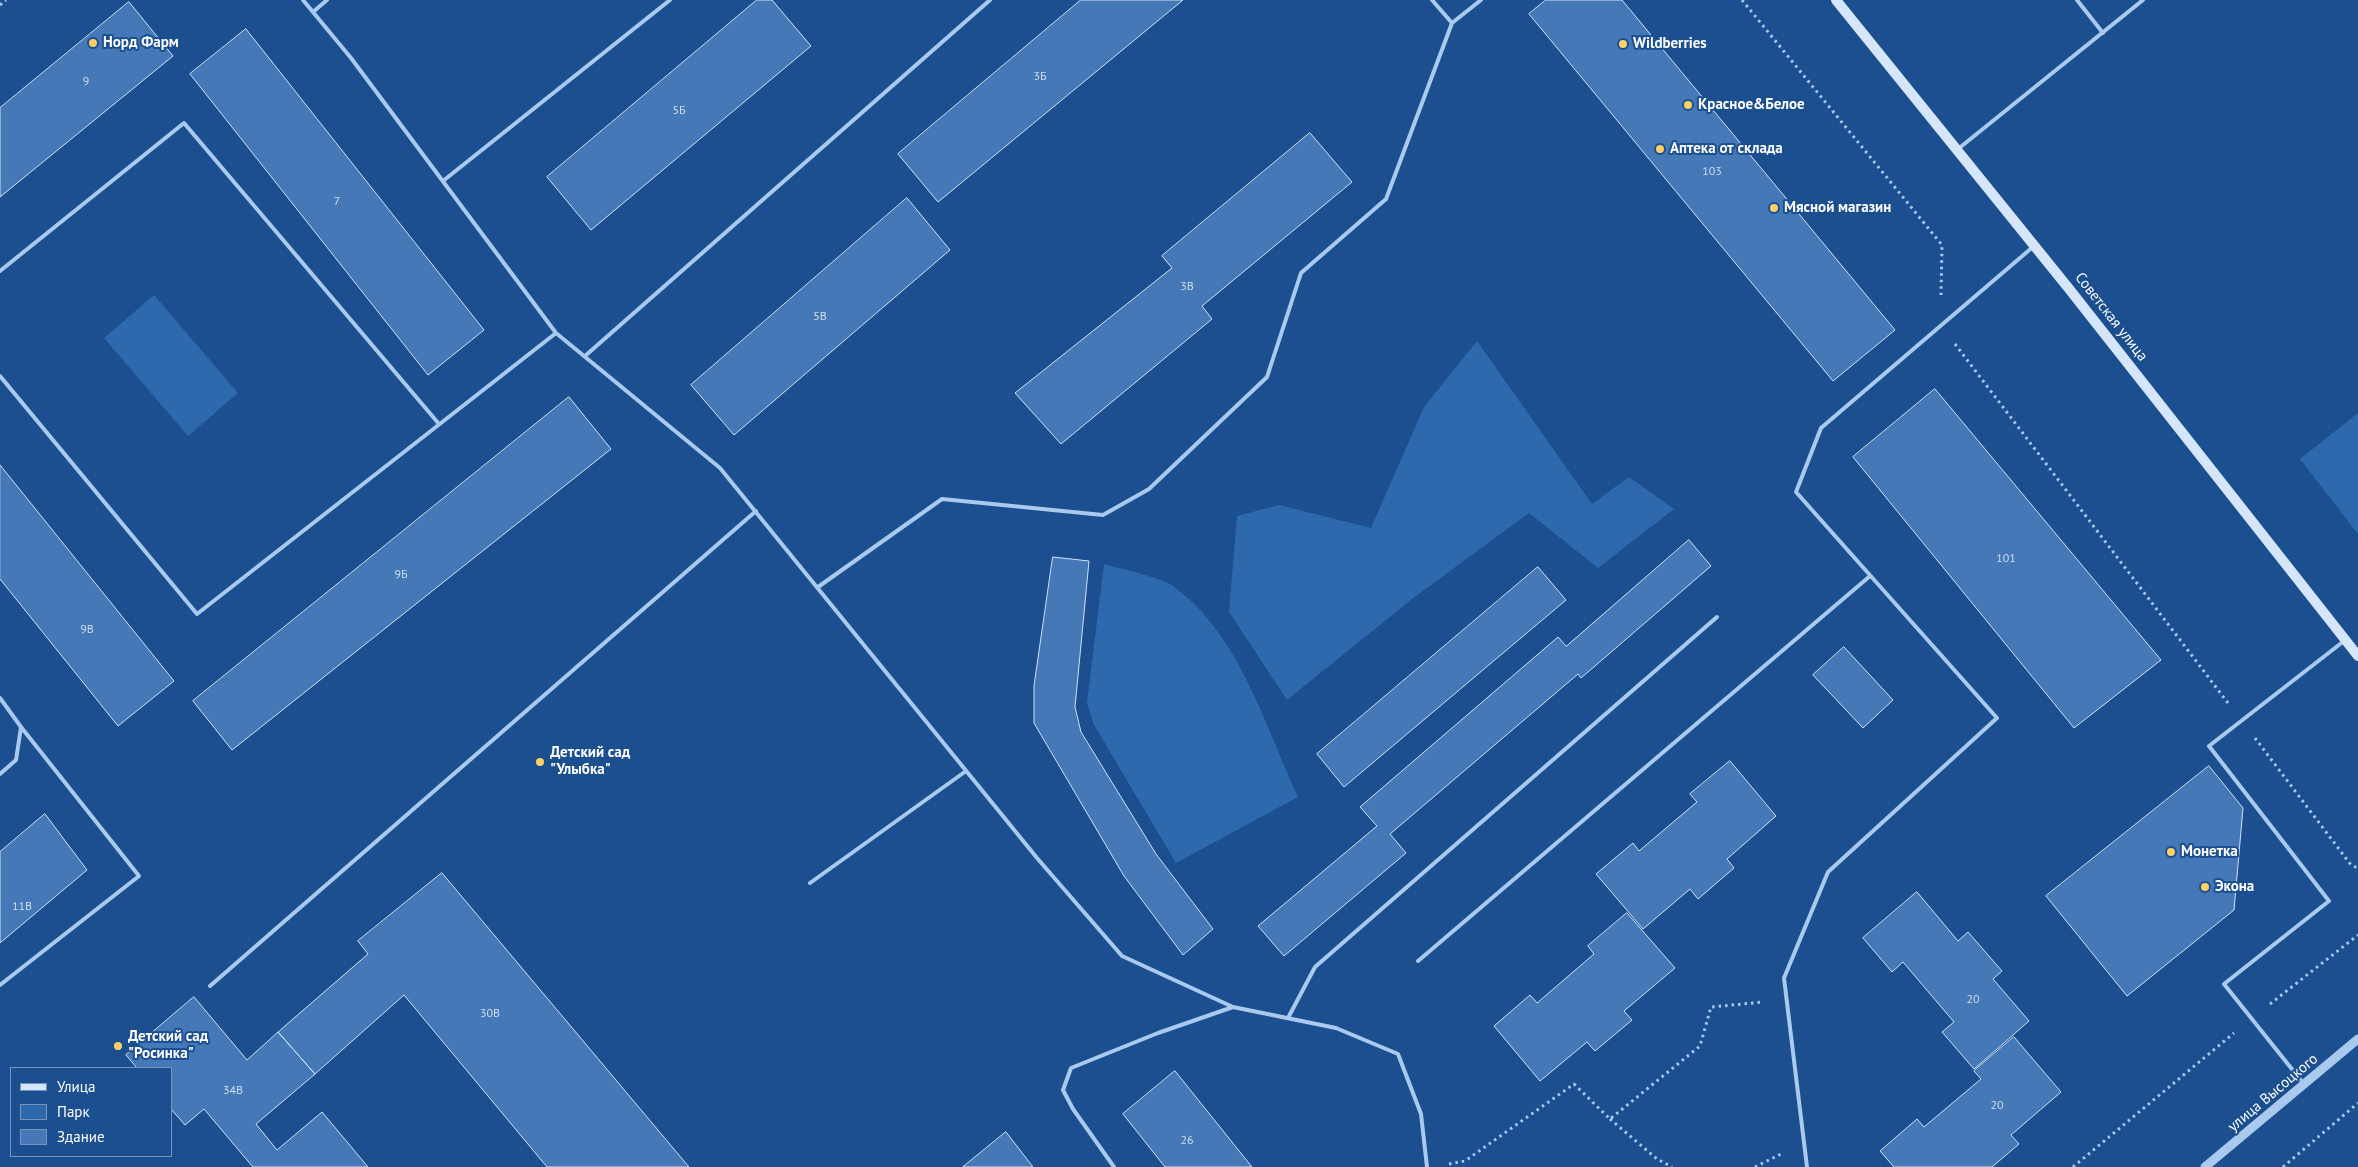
<!DOCTYPE html>
<meta charset="utf-8">
<style>
body{margin:0}
#map{position:relative;width:2358px;height:1167px;overflow:hidden;background:#1b4f8f;font-family:"PT Sans",sans-serif}
canvas{display:block}
.legend{position:absolute;left:10px;top:1067px;width:162px;height:90px;box-sizing:border-box;background:#1b4f8f;border:1px solid #7695bc;margin:0;padding:6px 9px;list-style:none;font-size:15px;color:#fff}
.legend li{display:flex;align-items:center;gap:10px;height:25px}
.legend b{width:25px;border:1px solid #7695bc}
</style>
<div id="map">
<canvas width="2358" height="1167"></canvas>
<ul class="legend">
<li><b style="height:6px;background:#d6e6fa"></b>Улица</li>
<li><b style="height:14px;background:#2e69ad"></b>Парк</li>
<li><b style="height:14px;background:#4478b7"></b>Здание</li>
</ul>
</div>
<script>
const ctx = document.querySelector('canvas').getContext('2d');
ctx.lineJoin = 'round';
function fillPath(path, color) { ctx.fillStyle = color; ctx.fill(path, 'evenodd'); }
function stroke(path, color, width, dash) { ctx.strokeStyle = color; ctx.lineWidth = width; ctx.lineCap = dash ? 'butt' : 'round'; ctx.setLineDash(dash || []); ctx.stroke(path); }
function drawText(font, color, halo, rows, align = 'center') {
  ctx.font = font + ' "PT Sans",sans-serif'; ctx.lineWidth = 4; ctx.setLineDash([]); ctx.textBaseline = 'middle'; ctx.strokeStyle = halo; ctx.fillStyle = color; for (const [text, x, y, turn = 0] of rows) {
    ctx.save(); ctx.translate(x, y); ctx.rotate((+turn || 0) * Math.PI / 180); ctx.textAlign = isNaN(turn) ? turn : align; if (halo) ctx.strokeText(text, 0, 0); ctx.fillText(text, 0, 0); ctx.restore();
  }
}
fillPath(new Path2D(`
 M154,295L238,393L188,436L104,338Z
 M1477,341L1592,504L1629,477L1674,509L1598,568L1529,513L1412,599L1287,700L1229,612L1237,516L1279,505L1371,528L1424,407Z
 M2358,413V534L2300,459Z
 M1104,564C1120,569 1161,577 1173,586C1238,632 1266,727 1298,797L1176,863L1094,725L1087,703Z`), '#2e69ad');
const building = new Path2D(`
 M757,0H772L811,46L591,230L547,177Z
 M1081,0H1183L938,202L898,154Z
 M1546,0H1622L1895,330L1833,381L1529,14Z
 M129,2L173,56L0,197V108Z
 M246,29L484,330L428,375L190,74Z
 M1310,133L1352,182L1202,306L1212,319L1061,444L1015,393L1172,268L1162,256Z
 M907,198L950,250L734,435L691,385Z
 M1935,389L2161,660L2074,728L1853,457Z
 M569,397L611,449L232,750L193,701Z
 M0,465L174,681L118,726L0,579Z
 M1689,540L1711,566L1581,678L1578,674L1390,834L1406,853L1284,956L1258,926L1377,826L1360,807L1558,637L1566,646Z
 M1053,557L1089,561L1075,707L1081,732L1156,854L1213,929L1183,955L1124,876L1034,723V686Z
 M1538,567L1566,600L1344,787L1317,754Z
 M1844,647L1893,700L1863,728L1813,675Z
 M1730,761L1776,816L1727,859L1734,868L1698,899L1690,889L1643,929L1596,874L1633,843L1639,851L1697,802L1690,794Z
 M2209,766L2243,808L2234,910L2127,996L2046,896Z
 M45,814L87,870L0,943V852Z
 M442,873L689,1167H547L404,995L315,1074L278,1032L368,954L358,941Z
 M1917,892L1958,941L1968,932L2002,971L1993,979L2029,1021L1974,1069L1942,1032L1954,1022L1903,962L1892,972L1863,938Z
 M1627,913L1675,968L1624,1011L1632,1020L1595,1051L1587,1042L1540,1081L1494,1026L1530,995L1537,1003L1594,954L1588,946Z
 M194,997L247,1060L278,1032L315,1074L256,1124L277,1150L322,1112L368,1167H253L204,1109L185,1125L171,1109V1068H137L126,1055Z
 M2014,1037L2061,1092L2011,1135L2019,1144L1992,1167H1894L1880,1151L1917,1119L1924,1127L1981,1079L1974,1071Z
 M1175,1071L1252,1167H1165L1123,1114Z
 M1006,1132L1033,1167H963Z`);
fillPath(building, '#4478b7');
stroke(building, '#cfe3fa', 1);
stroke(new Path2D(`
 M1742,0L1942,245L1941,295
 M0,5L6,0
 M1955,344L2228,703
 M2255,738L2351,865L2358,868
 M2270,1004L2358,935
 M1610,1119L1657,1159L1672,1167
 M1449,1164L1465,1161L1574,1084L1610,1119L1700,1046L1711,1007L1763,1002
 M1755,1167L1783,1153
 M2073,1167L2234,1033
 M2283,1167L2358,1103`), '#a9c9ee', 3, [2.5, 4]);
stroke(new Path2D(`
 M303,0L351,58L556,333L720,468L1037,858L1122,956L1233,1007L1336,1028L1398,1054L1421,1114L1427,1167
 M1432,0L1452,23L1481,0
 M2077,0L2103,33
 M313,12L327,0
 M1958,149L2143,0
 M443,181L670,0
 M0,271L184,123L439,424
 M585,356L990,0
 M0,376L197,614L556,333
 M818,587L942,499L1103,515L1149,489L1267,377L1301,273L1386,199L1452,23
 M0,698L21,727L16,760L0,774
 M810,883L966,771
 M1418,961L1870,576
 M0,985L139,876L21,727
 M210,986L756,511
 M1288,1018L1315,967L1717,617
 M2303,1083L2224,984L2329,901L2209,746L2344,641
 M1114,1167L1073,1109L1063,1090L1071,1068L1158,1033L1233,1007
 M1807,1167L1784,978L1828,872L1997,718L1796,492L1821,428L2034,246`), '#a9c9ee', 4);
stroke(new Path2D(`
 M2205,1167L2358,1039`), '#a9c9ee', 9);
stroke(new Path2D(`
 M1836,0L2070,290L2358,656`), '#d6e6fa', 10);
for (const [x, y, r, color] of [
 [93,43,5,"#ffd166"],
 [1623,44,5,"#ffd166"],
 [1688,105,5,"#ffd166"],
 [1660,149,5,"#ffd166"],
 [1774,208,5,"#ffd166"],
 [540,762,5,"#ffd166"],
 [2171,852,5,"#ffd166"],
 [2205,887,5,"#ffd166"],
 [118,1046,5,"#ffd166"]
]) { const dot = new Path2D(); dot.arc(x, y, r, 0, 2 * Math.PI); ctx.fillStyle = color; ctx.fill(dot); stroke(dot, '#1b4f8f', 2); }
drawText('12px', '#d0dded', null, [
 ["3Б",1040,77],
 ["9",86,82],
 ["5Б",679,111],
 ["103",1712,172],
 ["7",337,202],
 ["3В",1187,287],
 ["5В",820,317],
 ["101",2006,559],
 ["9Б",401,575],
 ["9В",87,630],
 ["11В",22,907],
 ["20",1973,1000],
 ["30В",490,1014],
 ["34В",233,1091],
 ["20",1997,1106],
 ["26",1187,1141]
]);
drawText('bold 15px', '#fff', '#1b4f8f', [
 ["Норд Фарм",103,43],
 ["Wildberries",1633,44],
 ["Красное&Белое",1698,105],
 ["Аптека от склада",1670,149],
 ["Мясной магазин",1784,208],
 ["Детский сад",550,753],
 ["\"Улыбка\"",550,770],
 ["Монетка",2181,852],
 ["Экона",2215,887],
 ["Детский сад",128,1037],
 ["\"Росинка\"",128,1054]
], 'left');
drawText('15px', '#fff', '#1b4f8f', [
 ["Советская улица",2111,317,52],
 ["улица Высоцкого",2273,1093,-40]
]);
</script>
